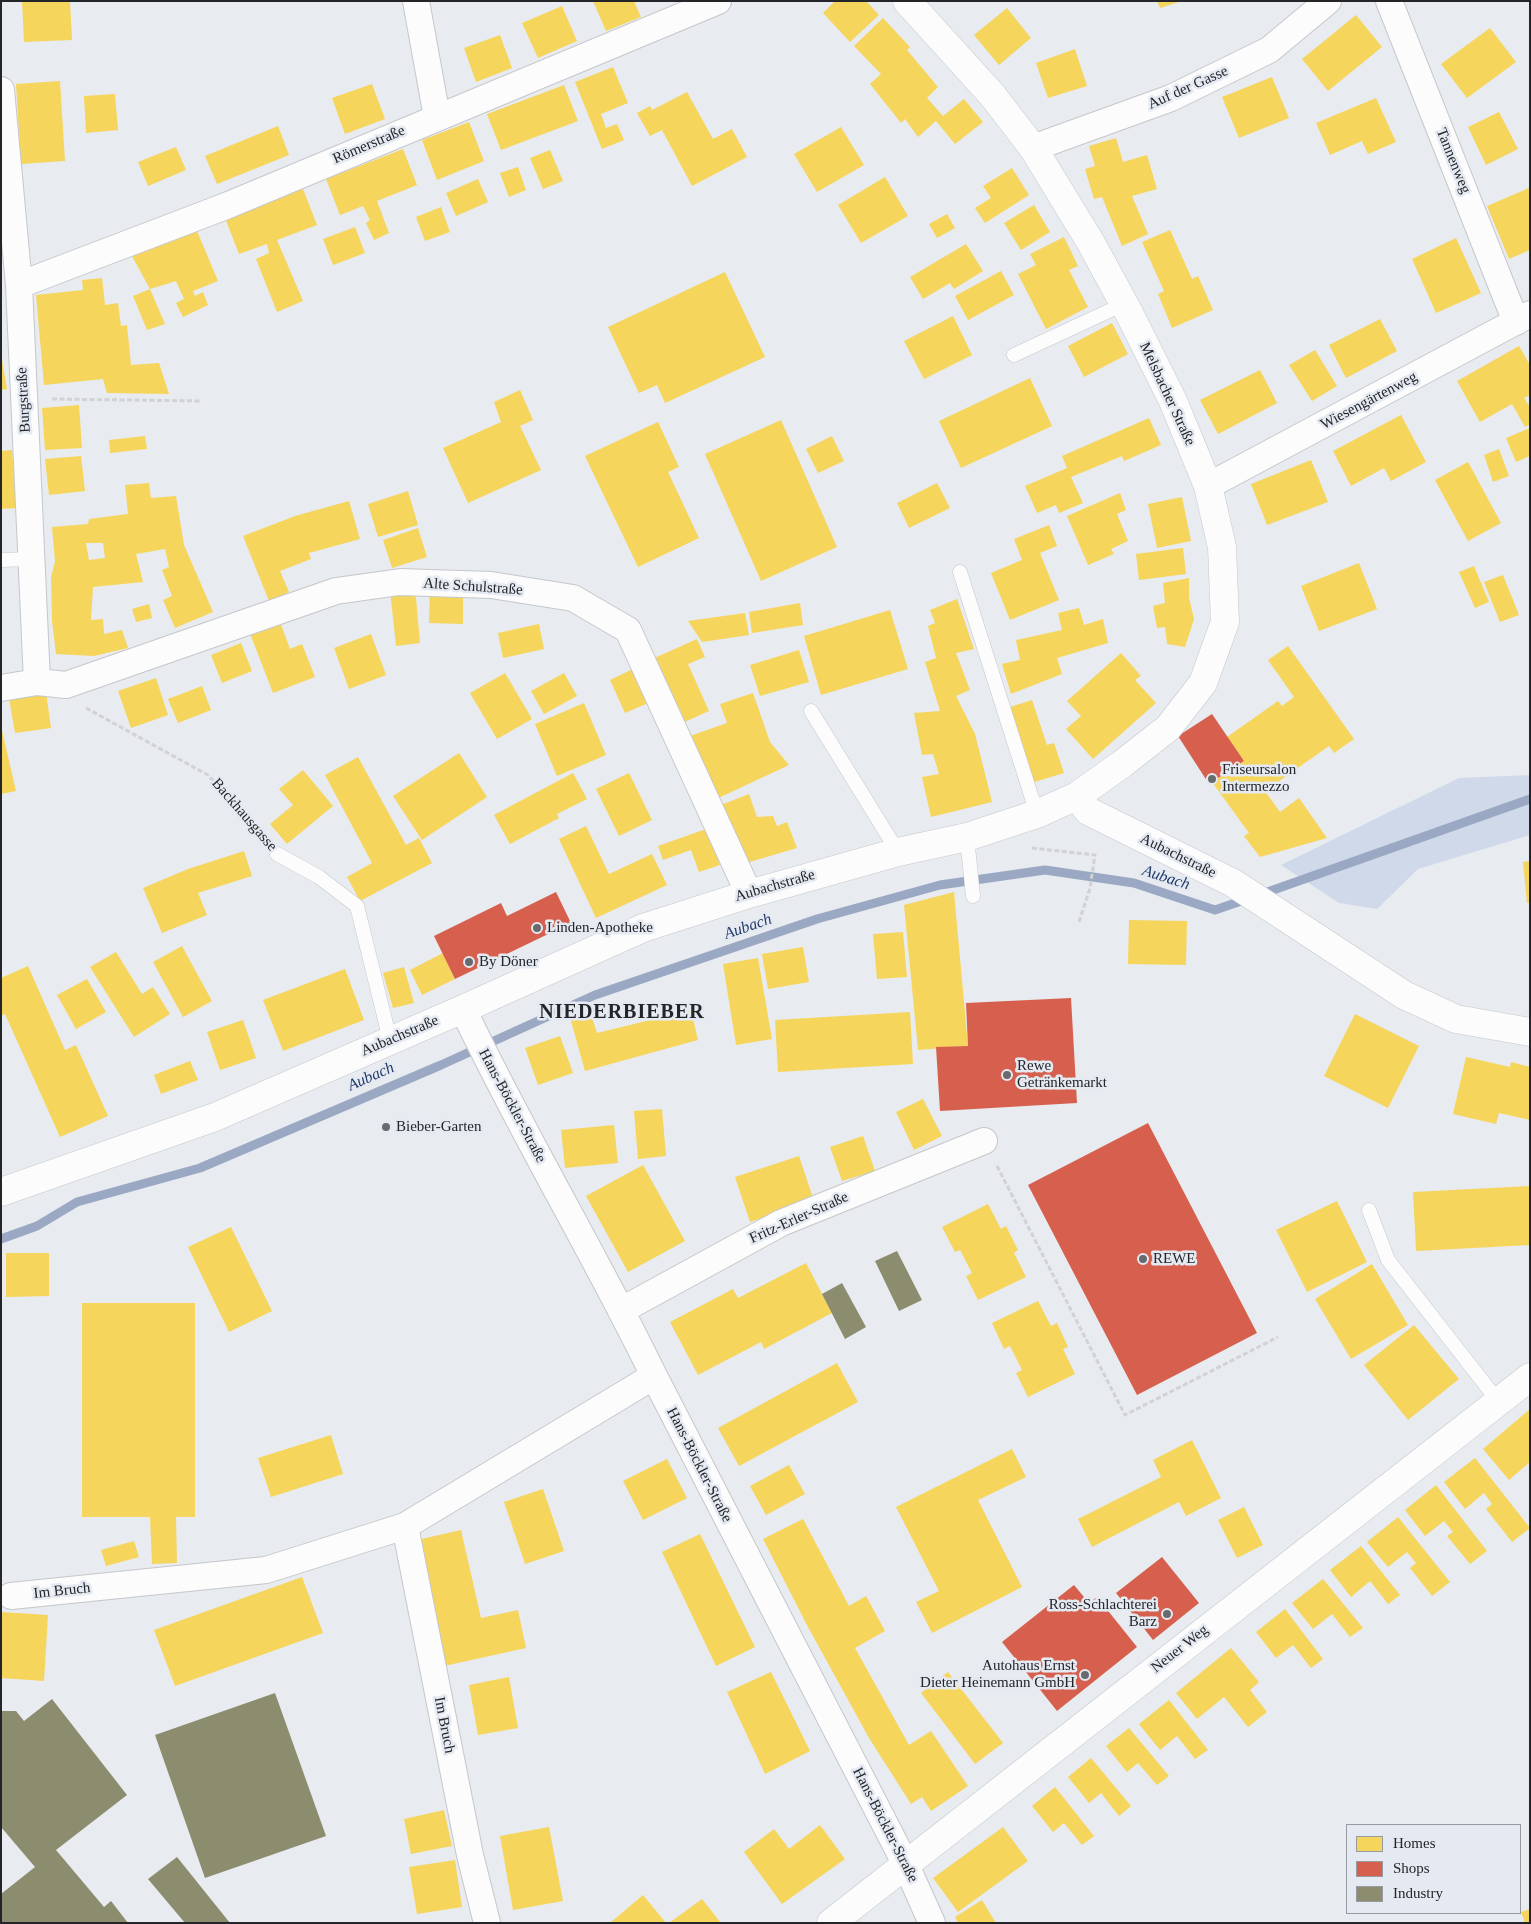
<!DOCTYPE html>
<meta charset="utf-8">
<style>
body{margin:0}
#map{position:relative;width:1531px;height:1924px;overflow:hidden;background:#e8ebef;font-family:Georgia,serif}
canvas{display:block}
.frame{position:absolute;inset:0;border:2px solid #232528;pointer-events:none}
.legend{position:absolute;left:1346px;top:1824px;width:175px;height:90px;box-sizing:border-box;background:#e5eaf2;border:1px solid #979ba1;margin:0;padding:6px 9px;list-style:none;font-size:15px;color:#232528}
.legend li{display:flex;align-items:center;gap:10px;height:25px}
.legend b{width:25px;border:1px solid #979ba1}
</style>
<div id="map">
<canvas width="1531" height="1924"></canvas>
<div class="frame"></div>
<ul class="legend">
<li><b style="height:14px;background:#f6d55c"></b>Homes</li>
<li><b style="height:14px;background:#d6604d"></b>Shops</li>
<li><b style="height:14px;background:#8c8c6e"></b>Industry</li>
</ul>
</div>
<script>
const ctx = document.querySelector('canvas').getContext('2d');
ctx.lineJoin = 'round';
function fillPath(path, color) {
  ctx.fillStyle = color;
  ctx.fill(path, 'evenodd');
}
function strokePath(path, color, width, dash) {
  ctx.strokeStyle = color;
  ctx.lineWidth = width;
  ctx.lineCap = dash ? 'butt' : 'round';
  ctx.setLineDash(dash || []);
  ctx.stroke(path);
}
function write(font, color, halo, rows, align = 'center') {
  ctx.font = font + ' Georgia,serif';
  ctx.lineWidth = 5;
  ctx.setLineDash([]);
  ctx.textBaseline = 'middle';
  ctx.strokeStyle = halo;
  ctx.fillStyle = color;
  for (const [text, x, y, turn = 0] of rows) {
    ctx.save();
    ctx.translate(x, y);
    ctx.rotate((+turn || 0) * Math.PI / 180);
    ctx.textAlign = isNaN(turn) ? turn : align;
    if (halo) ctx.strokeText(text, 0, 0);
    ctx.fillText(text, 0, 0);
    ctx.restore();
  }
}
fillPath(new Path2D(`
 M1530,775V835L1418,869L1377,909L1339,903L1281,865L1459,778Z`), '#cfd9ea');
fillPath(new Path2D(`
 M22,1H70L72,40L24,42Z
 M593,1H634L641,17L606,31Z
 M835,1H866L879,15L850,42L823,13Z
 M1157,1H1179V2L1160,8Z
 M562,6L577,41L538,58L522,23Z
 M1007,8L1031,38L999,65L974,35Z
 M1356,15L1382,47L1328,91L1302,59Z
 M883,18L910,47L907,50L938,87L927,98L943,116L964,99L983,122L955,144L936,121L918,137L905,119L901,123L870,84L881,74L854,46Z
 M1490,28L1516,62L1467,98L1441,64Z
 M500,35L512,68L476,82L464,48Z
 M1075,49L1087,86L1048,98L1036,63Z
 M613,67L628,103L601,114L606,128L617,124L624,140L602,149L575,82Z
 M1272,77L1289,118L1239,138L1222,97Z
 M60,81L65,161L21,164L16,84Z
 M372,84L385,119L345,134L332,98Z
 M564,85L578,121L501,150L487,114Z
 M687,92L713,139L732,129L747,157L692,186L662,130L650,136L637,113L650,106L652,110Z
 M115,94L118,130L86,133L84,96Z
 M1376,98L1396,142L1368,154L1362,141L1330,155L1316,123Z
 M1499,112L1518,149L1486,165L1468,127Z
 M469,122L484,161L437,180L422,140Z
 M278,126L289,155L217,184L205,156Z
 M841,127L864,165L817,192L794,154Z
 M1116,138L1123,162L1147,155L1157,189L1132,196L1148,234L1122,246L1102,197L1094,199L1085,169L1095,166L1089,146Z
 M176,147L186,170L148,186L138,162Z
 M403,149L417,185L377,201L389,233L374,240L366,223L370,220L363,206L340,215L326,179Z
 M550,150L563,181L543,189L530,158Z
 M518,167L526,190L509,197L500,173Z
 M1012,168L1029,195L985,223L975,208L991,198L983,186Z
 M885,177L908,216L861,243L838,205Z
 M478,179L488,202L456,216L446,193Z
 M1529,188L1530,250L1509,259L1487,206Z
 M303,189L317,225L277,240L303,301L277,312L256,259L269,253L267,244L239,254L225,218Z
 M1034,205L1050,232L1021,250L1004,223Z
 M441,207L450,232L425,241L416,217Z
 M947,214L955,228L937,238L929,224Z
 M355,227L365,253L333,265L323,239Z
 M1170,230L1192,279L1198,276L1213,310L1172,328L1158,294L1164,291L1142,242Z
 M197,231L218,281L193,291L195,296L203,292L208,305L183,317L176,303L184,299L176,281L150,289L132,256Z
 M1064,237L1078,266L1069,270L1088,307L1046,329L1018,274L1036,265L1030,254Z
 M1456,238L1481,293L1436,313L1412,259Z
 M966,244L983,271L954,289L950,283L923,299L910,277Z
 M1001,271L1014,295L968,320L955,296Z
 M725,272L765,357L665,403L657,385L639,393L608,327Z
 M102,278L105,305L118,303L121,326L127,325L131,365L159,363L169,394L107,393L103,379L44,385L36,295L83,290L82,280Z
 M150,289L165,324L147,330L133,296Z
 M953,316L972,355L924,379L904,341Z
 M1380,319L1397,351L1346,378L1329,345Z
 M1112,323L1128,354L1084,377L1068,346Z
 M1519,346L1530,365V395L1524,398L1530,407V424L1525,427L1512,404L1480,422L1457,381Z
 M1315,350L1337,386L1312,401L1289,365Z
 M1,354L7,389L1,390Z
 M1260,370L1277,403L1218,434L1200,400Z
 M1030,378L1052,426L961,468L939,421Z
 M520,390L533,420L520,426L541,470L468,503L443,448L501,422L494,402Z
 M79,405L82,448L45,450L42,408Z
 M1401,415L1426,462L1391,481L1384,468L1351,486L1333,451Z
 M1149,418L1161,445L1124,461L1122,456L1071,477L1083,503L1059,513L1056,505L1037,513L1025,486L1067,468L1062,456Z
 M781,420L837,547L761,581L705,454Z
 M658,422L679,467L668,472L699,538L638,567L585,456Z
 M1530,428V456L1516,462L1506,438Z
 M145,436L147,449L110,453L109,440Z
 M832,436L844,461L818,473L806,449Z
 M1499,449L1509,476L1493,482L1484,455Z
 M12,450L17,508L1,509V451Z
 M81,456L85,491L49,495L45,459Z
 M1311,460L1328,502L1267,525L1251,484Z
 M1468,462L1501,523L1468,541L1435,480Z
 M149,483L151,498L176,496L184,545L213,612L175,628L163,600L172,596L162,570L169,567L165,549L136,554L143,582L93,587L91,620L103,619L104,634L122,630L128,648L94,656L56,654L52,621L51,577L55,562L52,527L88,524L89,519L128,514L125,485ZM86,543H103L105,558L89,560Z
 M937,483L950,508L909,528L897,503Z
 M408,491L418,525L378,537L368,504Z
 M1120,493L1126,510L1117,514L1128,541L1111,549L1114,554L1088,565L1067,516Z
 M1182,497L1191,541L1157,548L1148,504Z
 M349,501L360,539L309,553L311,559L280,571L289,592L269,601L243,536L295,516Z
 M1049,525L1057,546L1040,553L1059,600L1010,620L991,573L1022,560L1014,539Z
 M418,528L427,557L392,568L383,540Z
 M1183,548L1186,574L1139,580L1136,554Z
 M1359,563L1377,609L1319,631L1301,586Z
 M1474,566L1489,602L1475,608L1459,572Z
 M1503,575L1519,615L1500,622L1484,582Z
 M1189,578V598L1194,619L1185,647L1167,644L1165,627L1157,628L1153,606L1165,603L1163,583Z
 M415,587L420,643L396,646L390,590Z
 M430,588L463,596V624L429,623Z
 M957,599L974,649L956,653L970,690L956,696L975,734L992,802L931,817L922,777L939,774L933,754L922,755L914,713L940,711L925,662L936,658L928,626L935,623L930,610Z
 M800,603L803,625L752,633L749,612Z
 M149,604L152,618L136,622L132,609Z
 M1079,608L1084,625L1103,619L1108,643L1057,658L1062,674L1011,694L1002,664L1020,660L1016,640L1062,630L1058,613Z
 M890,610L908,669L821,695L804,636Z
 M745,613L749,635L702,642L688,621Z
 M279,619L290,649L302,644L315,677L273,693L249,631Z
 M539,624L544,649L503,658L498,633Z
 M371,634L386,675L349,689L334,648Z
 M697,639L705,657L688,664L709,711L678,725L650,660Z
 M241,643L252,671L222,683L211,655Z
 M1288,646L1354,739L1334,753L1329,746L1265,791L1280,812L1299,798L1327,838L1260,857L1244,836L1249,833L1212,782L1244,761L1227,737L1278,701L1282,706L1294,697L1268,660Z
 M799,650L809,682L760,696L750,665Z
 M1121,653L1141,676L1135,680L1156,703L1093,759L1066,729L1081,716L1067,701Z
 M637,667L653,701L625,713L610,680Z
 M505,673L532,719L497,739L470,693Z
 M564,673L577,696L544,714L531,691Z
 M156,678L168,715L131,728L118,691Z
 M202,686L211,710L178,723L168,699Z
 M46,692L51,728L15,733L9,698Z
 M753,693L770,742L789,765L712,801L687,737L727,723L720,704Z
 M1032,700L1047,745L1054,743L1064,773L1031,783L1007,708Z
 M584,703L606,755L557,776L535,724Z
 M1,726L16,791L1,794Z
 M459,753L487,797L422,840L393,796Z
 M358,757L406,845L419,838L432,863L360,901L347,877L372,863L325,775Z
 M303,770L333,806L287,844L270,824L293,805L279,789Z
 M573,773L587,799L557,814L559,818L510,844L494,815Z
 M629,773L652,820L619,836L596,789Z
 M749,794L757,817L773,816L777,826L787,822L797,848L743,864L713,808Z
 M586,826L609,874L652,854L667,885L596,918L559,839Z
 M706,829L720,865L699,872L691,850L663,860L658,846Z
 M244,851L252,876L198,893L207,915L162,933L143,888L188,869Z
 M1530,861V903H1527L1523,862Z
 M954,892L968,1046L918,1050L904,905Z
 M1129,920L1187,921L1186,965L1128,964Z
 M903,932L907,977L877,979L873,934Z
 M182,946L212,1001L183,1017L153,962Z
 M803,947L809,982L768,989L762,954Z
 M116,952L142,994L153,987L170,1014L134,1037L90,967Z
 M443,953L455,979L422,995L410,970Z
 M758,958L772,1039L736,1045L723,964Z
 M28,966L65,1050L76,1045L108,1116L60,1137L5,1014L1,1016V978Z
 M404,967L414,1003L393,1008L383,973Z
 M345,969L364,1020L283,1051L263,1000Z
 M87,979L106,1012L76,1029L57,995Z
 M589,1008L597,1033L691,1010L698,1040L585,1071L569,1014Z
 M910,1012L913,1064L778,1072L775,1020Z
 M1355,1014L1419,1046L1388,1108L1324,1076Z
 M243,1020L256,1058L220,1070L207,1032Z
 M560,1036L573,1073L538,1085L525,1048Z
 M1466,1057L1510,1067L1511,1062L1530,1067V1120L1499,1113L1496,1124L1453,1114Z
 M190,1061L198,1080L161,1094L154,1075Z
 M923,1099L942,1136L914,1150L896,1112Z
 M662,1109L666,1156L638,1159L634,1111Z
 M614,1125L618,1163L565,1168L561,1130Z
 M863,1136L875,1171L842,1181L830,1147Z
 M799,1156L814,1201L750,1222L735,1177Z
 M643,1165L685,1241L628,1272L586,1196Z
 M1530,1186V1245L1416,1251L1413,1192Z
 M1337,1201L1367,1262L1307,1292L1276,1230Z
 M988,1204L1001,1229L1006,1226L1018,1250L1014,1253L1026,1277L978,1300L966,1276L972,1273L960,1250L955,1252L942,1227Z
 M231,1227L272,1311L229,1332L188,1247Z
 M6,1253H49V1296L6,1297Z
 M806,1263L832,1313L764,1349L761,1342L698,1375L670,1322L733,1289L738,1298Z
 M1372,1264L1408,1325L1351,1359L1315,1299Z
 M1038,1301L1051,1326L1057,1323L1068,1347L1063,1349L1075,1374L1028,1397L1016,1373L1022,1370L1010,1346L1004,1349L992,1323Z
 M82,1303H195V1517H176L177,1563L152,1564L150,1517H82Z
 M1414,1325L1459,1379L1408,1420L1364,1365Z
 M837,1363L858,1402L739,1466L718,1428Z
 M1530,1409V1462L1509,1480L1483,1449Z
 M331,1435L343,1474L271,1497L258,1458Z
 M1192,1440L1221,1498L1186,1516L1179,1502L1092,1547L1078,1519L1161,1477L1153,1460Z
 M1012,1449L1026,1477L978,1500L1022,1587L932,1633L916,1602L939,1591L896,1507Z
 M1475,1458L1530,1528L1512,1542L1486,1509L1492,1504L1484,1493L1465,1509L1444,1482Z
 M667,1459L687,1498L643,1520L623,1481Z
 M789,1465L805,1494L766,1515L750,1486Z
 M1436,1485L1487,1551L1470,1564L1447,1536L1453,1532L1444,1521L1425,1536L1405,1510Z
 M543,1489L564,1551L525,1564L504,1502Z
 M1244,1507L1263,1545L1237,1558L1218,1520Z
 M1398,1517L1450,1582L1432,1596L1410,1568L1416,1563L1407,1552L1388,1567L1367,1542Z
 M803,1519L849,1606L866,1596L885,1631L855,1648L909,1745L931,1731L968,1786L931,1811L922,1797L911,1804L869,1738L808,1627L763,1539Z
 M461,1530L481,1618L518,1610L526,1648L444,1666L417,1540Z
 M700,1534L755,1647L716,1666L662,1552Z
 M134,1541L139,1557L106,1566L101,1550Z
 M1361,1546L1400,1595L1388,1604L1370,1581L1351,1597L1330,1570Z
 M302,1577L323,1633L175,1686L154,1630Z
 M1323,1579L1363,1628L1350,1637L1332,1614L1313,1629L1292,1603Z
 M1285,1609L1323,1659L1311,1668L1293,1645L1276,1658L1256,1632Z
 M1,1612L48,1615L44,1681L1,1678Z
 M1231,1648L1259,1682L1250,1690L1267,1712L1248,1727L1224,1697L1197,1719L1176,1693Z
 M771,1672L810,1751L765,1774L727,1692Z
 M948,1672L1003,1743L975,1764L921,1693Z
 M509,1677L518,1728L478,1735L469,1685Z
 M1169,1700L1208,1750L1195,1759L1177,1736L1160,1750L1139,1724Z
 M1129,1728L1169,1776L1157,1785L1138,1763L1127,1772L1106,1746Z
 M1091,1758L1131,1806L1119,1816L1101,1793L1089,1803L1068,1777Z
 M1055,1787L1094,1836L1082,1845L1064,1823L1053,1832L1032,1806Z
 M444,1810L452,1846L411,1854L404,1819Z
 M820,1825L845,1859L782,1904L744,1852L774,1829L789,1849Z
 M549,1827L563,1901L513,1910L500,1836Z
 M1003,1827L1028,1861L958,1912L933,1878Z
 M455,1860L462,1907L417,1914L409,1867Z
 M643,1895L666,1923H610Z
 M702,1899L721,1923H669Z
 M982,1900L996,1923H958L955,1917Z
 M1530,1909V1923H1525L1521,1912Z`), '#f6d55c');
fillPath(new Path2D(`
 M1212,714L1244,761L1209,784L1178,736Z
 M556,892L571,923L455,979L434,936L501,903L507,916Z
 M1071,998L1077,1103L940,1111L936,1047L968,1046L966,1003Z
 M1148,1123L1257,1333L1137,1395L1028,1185Z
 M1162,1557L1199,1603L1153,1640L1116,1593Z
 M1074,1585L1089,1603L1097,1597L1137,1647L1057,1711L1002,1642Z`), '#d6604d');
fillPath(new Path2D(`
 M897,1251L922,1300L899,1311L875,1261Z
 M842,1283L866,1327L845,1339L822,1294Z
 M275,1693L326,1836L205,1878L155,1735Z
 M52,1699L127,1795L56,1850L104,1907L111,1901L128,1923H1V1894L35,1867L1,1827V1711H16L24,1721Z
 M177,1857L230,1923H185L148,1879Z`), '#8c8c6e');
strokePath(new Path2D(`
 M1259,895L1530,799
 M1,1239L37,1226L77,1202L200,1168L441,1065L595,995L817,919L940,885L1045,870L1134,883L1215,910L1247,899`), '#9aa8c3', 9);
const lane = new Path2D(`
 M1014,355L1124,304
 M1,560L31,559
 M960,572L1037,814
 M811,711L898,852
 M967,837L973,896
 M277,854L319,877L357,906L390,1040
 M1369,1210L1388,1260L1498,1401`);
const street = new Path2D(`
 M416,1L437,117
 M1389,1L1516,322
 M1,90L19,285L37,682L66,685L336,591L400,582L491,585L573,598L628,630L749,894
 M1033,148L1171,98L1269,50L1328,1
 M19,285L226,206L718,1
 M1208,486L1530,314
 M1,688L37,682
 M463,1009C522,1134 594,1252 654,1376L906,1865L932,1923
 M622,1310L781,1223L984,1141
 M11,1596L266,1570L405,1526
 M487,1923L470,1855L405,1526L654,1376`);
const secondary = new Path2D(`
 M1077,796L1088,811L1233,883L1404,995L1456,1019L1530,1032
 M1,1192L215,1117L463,1009L643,928L749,894L898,852L967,837L1037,814L1077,796L1122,764L1168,728L1203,683L1225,622L1222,547L1208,486L1173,401L1129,313L1091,243L1033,148L993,96L907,1
 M831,1923L1530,1377`);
strokePath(lane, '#c5c7ca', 15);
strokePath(street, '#c5c7ca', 28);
strokePath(secondary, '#c5c7ca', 29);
strokePath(new Path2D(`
 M52,399L202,401
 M86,708L208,775L264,838
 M1032,848L1095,855L1090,888L1079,922
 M997,1166L1125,1415L1278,1337`), '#d0d2d3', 3, [5, 2.5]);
strokePath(lane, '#fcfcfd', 14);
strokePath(street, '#fcfcfd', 26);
strokePath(secondary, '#fcfcfd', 28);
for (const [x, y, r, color] of [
 [1212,779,5,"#686a6e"],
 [537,928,5,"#686a6e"],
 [469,962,5,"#686a6e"],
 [1007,1075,5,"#686a6e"],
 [386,1127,5,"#686a6e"],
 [1143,1259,5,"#686a6e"],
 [1167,1614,5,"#686a6e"],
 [1085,1675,5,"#686a6e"]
]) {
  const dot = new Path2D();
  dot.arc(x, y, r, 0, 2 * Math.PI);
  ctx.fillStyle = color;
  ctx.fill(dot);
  strokePath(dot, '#e5eaf2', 2);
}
write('15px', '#232528', '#e5eaf2', [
 ["Auf der Gasse",1188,88,-24],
 ["Römerstraße",369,145,-23],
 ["Tannenweg",1453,161,68],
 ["Melsbacher Straße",1167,394,65],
 ["Burgstraße",24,400,-93],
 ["Wiesengärtenweg",1369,401,-28],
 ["Alte Schulstraße",473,587,4],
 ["Backhausgasse",244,815,49],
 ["Aubachstraße",1178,856,26],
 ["Aubachstraße",775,886,-16],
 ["Aubachstraße",400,1036,-23],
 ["Hans-Böckler-Straße",512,1106,62],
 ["Fritz-Erler-Straße",799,1218,-24],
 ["Hans-Böckler-Straße",699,1465,63],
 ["Im Bruch",62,1591,-6],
 ["Neuer Weg",1180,1649,-38],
 ["Im Bruch",444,1725,79],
 ["Hans-Böckler-Straße",885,1825,63]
]);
write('15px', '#232528', '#e5eaf2', [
 ["Friseursalon",1222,770],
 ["Intermezzo",1222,787],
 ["Linden-Apotheke",547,928],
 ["By Döner",479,962],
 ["Rewe",1017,1066],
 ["Getränkemarkt",1017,1083],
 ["Bieber-Garten",396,1127],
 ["REWE",1153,1259],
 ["Ross-Schlachterei",1157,1605,"right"],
 ["Barz",1157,1622,"right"],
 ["Autohaus Ernst",1075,1666,"right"],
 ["Dieter Heinemann GmbH",1075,1683,"right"]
], 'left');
write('italic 16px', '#223a6a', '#e5eaf2', [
 ["Aubach",1166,878,18],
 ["Aubach",748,927,-19],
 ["Aubach",371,1077,-24]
]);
ctx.letterSpacing = '1px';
write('bold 20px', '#232528', '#e5eaf2', [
 ["NIEDERBIEBER",622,1013]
]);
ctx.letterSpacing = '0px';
</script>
